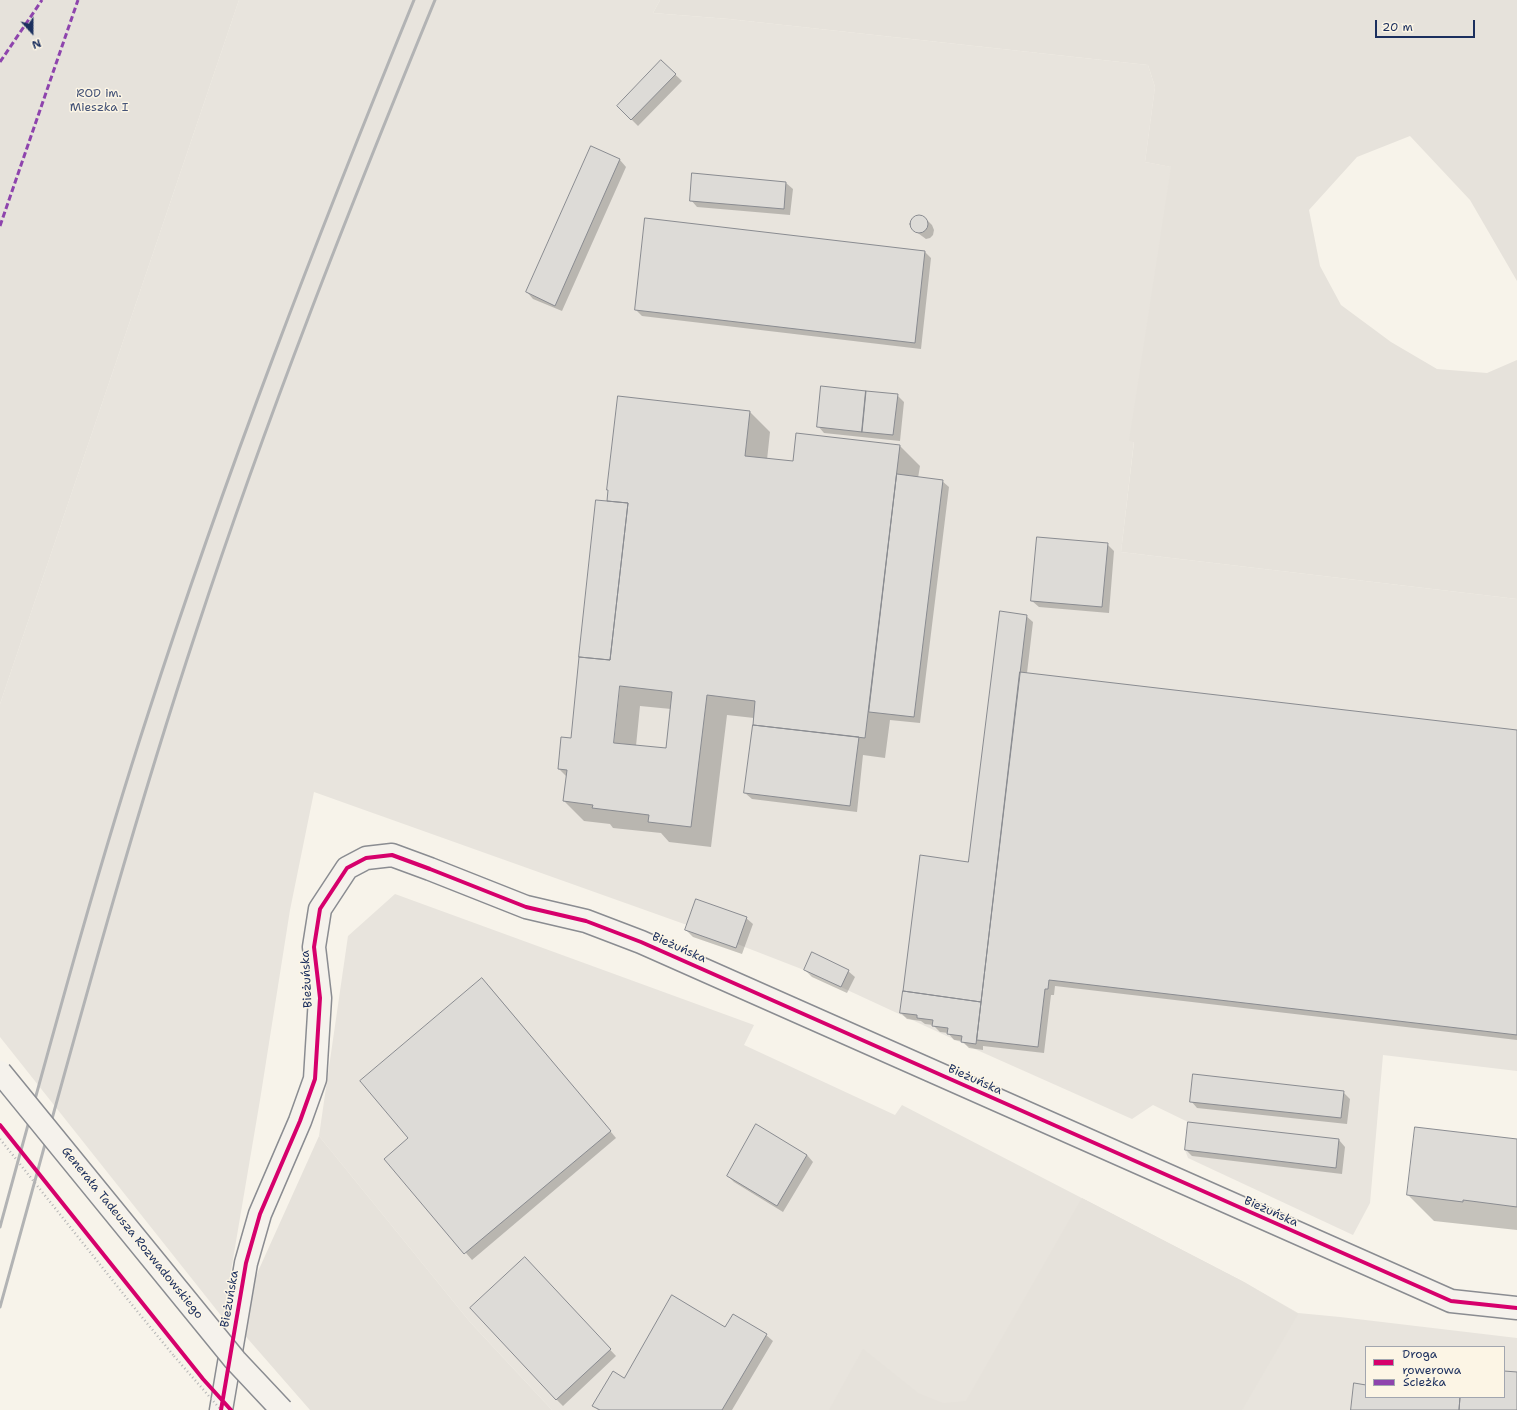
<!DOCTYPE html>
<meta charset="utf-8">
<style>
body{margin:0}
#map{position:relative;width:1517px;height:1410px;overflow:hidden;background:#f7f3ea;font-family:"Shantell Sans",sans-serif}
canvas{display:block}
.legend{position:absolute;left:1365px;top:1346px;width:140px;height:52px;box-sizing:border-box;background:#fcf5e5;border:1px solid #a2a6af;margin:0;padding:5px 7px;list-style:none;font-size:12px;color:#1b2f5e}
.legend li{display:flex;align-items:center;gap:8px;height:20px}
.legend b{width:20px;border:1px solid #a2a6af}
.north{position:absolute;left:12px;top:12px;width:40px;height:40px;-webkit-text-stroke:3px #fcf5e5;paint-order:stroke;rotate:159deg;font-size:11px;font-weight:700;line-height:16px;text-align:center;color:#1b2f5e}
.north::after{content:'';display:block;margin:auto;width:14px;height:18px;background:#1b2f5e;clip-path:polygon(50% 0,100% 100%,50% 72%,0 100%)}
.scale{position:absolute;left:1375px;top:20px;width:100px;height:18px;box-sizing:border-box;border:2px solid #1b2f5e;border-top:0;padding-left:5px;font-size:12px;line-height:14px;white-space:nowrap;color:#1b2f5e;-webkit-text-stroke:3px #fcf5e5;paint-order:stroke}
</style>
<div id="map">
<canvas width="1517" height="1410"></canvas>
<ul class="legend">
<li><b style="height:5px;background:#d6006c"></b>Droga rowerowa</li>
<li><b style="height:5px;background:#8e44ad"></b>Ścieżka</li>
</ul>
<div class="north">N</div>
<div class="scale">20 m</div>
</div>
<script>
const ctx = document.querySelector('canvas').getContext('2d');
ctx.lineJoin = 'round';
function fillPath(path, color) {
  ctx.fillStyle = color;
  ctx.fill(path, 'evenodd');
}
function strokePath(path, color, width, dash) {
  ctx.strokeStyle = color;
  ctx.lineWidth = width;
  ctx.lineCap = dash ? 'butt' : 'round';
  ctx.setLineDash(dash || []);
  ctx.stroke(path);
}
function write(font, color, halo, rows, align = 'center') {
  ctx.font = font + ' "Shantell Sans",sans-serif';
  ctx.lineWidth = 3;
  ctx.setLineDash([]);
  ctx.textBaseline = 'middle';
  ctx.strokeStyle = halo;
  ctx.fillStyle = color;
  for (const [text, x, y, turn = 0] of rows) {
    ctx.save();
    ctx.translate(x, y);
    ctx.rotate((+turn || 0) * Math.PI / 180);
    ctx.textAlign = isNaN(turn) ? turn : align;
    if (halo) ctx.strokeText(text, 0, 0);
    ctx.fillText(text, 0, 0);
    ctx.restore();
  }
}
fillPath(new Path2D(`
 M239,0H660L653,13L729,19L1148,65L1155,87L1145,162L1172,167L1130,441H1134L1121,552L1517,599V1071L1383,1055L1370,1203L1353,1235L1188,1158L1185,1150L1188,1122L1153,1105L1132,1119L977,1050L804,970L737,944L736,948L685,930L687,925L314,792L290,910L260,1100L223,1318L0,1037V704Z
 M395,894L754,1025L744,1045L895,1115L902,1105L1244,1282L1298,1313L1340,1317L1517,1338V1410H552L470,1322L319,1136L348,936ZM1366,1347H1504V1397H1366Z`), '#e8e4dd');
fillPath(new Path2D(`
 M0,0H239L0,704Z
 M660,0H1517V281L1470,200L1410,136L1357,157L1309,210L1320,266L1341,305L1391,342L1437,369L1487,373L1517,360V599L1121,552L1134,442L1129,441L1171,167L1145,162L1155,87L1148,65L729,19L653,13Z
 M319,1136L470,1322L552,1410H310L241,1331L251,1287Z
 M1082,1198L1244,1282L1298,1314L1242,1410H829L863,1349L918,1393L943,1403L966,1401Z`), '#e6e2db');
fillPath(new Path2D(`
 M661,61L682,81L638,126L618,106Z
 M592,148L620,160L626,167L562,311L533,299L527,292Z
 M693,174L786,183L793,189L790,215L697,207L691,200Z
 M916,216H921L925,218L932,225L934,230L933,235L930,238L926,239L911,228V221Z
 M925,252L931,258L921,349L642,316L636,310Z
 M897,395L904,402L900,441L824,433L818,426Z
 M750,412L770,432L767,460L794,462L900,446L920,466L918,478L942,481L949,487L920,723L890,720L885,758L863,755L857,812L752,799L745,793L754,718L727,715L711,847L669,842L661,833L613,828L610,824L584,821L564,801L567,777L559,769L572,739L610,502L608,500ZM640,706L671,709L667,749L636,746Z
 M1107,544L1114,551L1109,613L1039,607L1032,601Z
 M1026,616L1033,622L1027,673L1517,732V1040L1055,986L1054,995H1051L1044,1053L983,1046V1050L969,1048L962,1041L954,1040L948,1033L940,1032L933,1025L925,1024L921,1021L907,1019L901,1013L969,863Z
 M746,918L753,924L742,954L693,937L686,930Z
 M805,970L848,971L855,977L847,993L812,977Z
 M489,986L616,1138L472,1260L386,1159L410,1139Z
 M1343,1092L1350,1099L1347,1124L1197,1108L1191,1101Z
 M1339,1140L1345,1147L1342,1174L1192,1156L1186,1150Z
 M1517,1140V1230L1434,1221L1408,1195Z
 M807,1155L813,1162L783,1212L734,1182L728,1176Z
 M531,1265L616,1356L563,1406L556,1399Z
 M726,1328L766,1335L773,1341L732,1410H598L594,1405L625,1379Z`), '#0003');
const building = new Path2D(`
 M661,60L676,74L631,120L617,106Z
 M591,146L620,159L555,306L526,292Z
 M692,173L786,182L784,209L690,201Z
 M910 224a9 9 0 1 1 18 0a9 9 0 1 1-18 0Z
 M645,218L925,251L915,343L635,310Z
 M821,386L866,391L862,432L817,427Z
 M866,391L898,394L893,435L862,432Z
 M618,396L750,411L745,456L793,461L796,433L900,445L865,738L753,725L755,701L707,695L691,827L648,822L649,815L592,808L593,805L563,801L567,770L558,769L561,737L571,738L579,657L610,660L628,503L607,501L608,490H607ZM620,686L672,692L666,748L614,743Z
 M897,474L943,480L914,717L869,712Z
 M596,500L628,503L610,660L579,657Z
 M1037,537L1108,543L1102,607L1031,601Z
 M1000,611L1027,615L981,1002L903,991L920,855L968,862Z
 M1020,672L1517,730V1035L1049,980L1048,989H1045L1038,1047L977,1040Z
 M753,725L859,737L850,806L744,793Z
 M696,899L747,917L736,948L685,930Z
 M812,952L849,970L841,987L804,970Z
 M482,978L611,1131L464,1254L384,1159L408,1138L360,1081Z
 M903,991L981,1002L976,1044L961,1042L962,1036L947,1034L948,1028L932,1026L933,1020L917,1018V1015L900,1013Z
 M1193,1074L1344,1091L1341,1118L1190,1102Z
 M1188,1122L1339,1139L1336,1168L1185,1150Z
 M756,1124L807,1155L777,1206L727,1176Z
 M1415,1127L1517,1139V1207L1463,1200V1202L1407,1195Z
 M525,1257L611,1349L556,1400L470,1308Z
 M672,1295L725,1327L733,1314L767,1334L722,1410H600L592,1406L613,1371L624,1378Z
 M1504,1371L1517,1372V1410H1459L1460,1397H1504Z
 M1354,1383L1366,1385V1397H1460L1459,1410H1351Z`);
fillPath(building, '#dddbd7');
strokePath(building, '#8a8c91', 1);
const minor = new Path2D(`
 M221,1410L246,1263L260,1214L300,1121L315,1079L320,998L314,947L320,909L347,868L366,858L392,855L430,869L526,907L586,921L641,942L1451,1301L1517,1308`);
strokePath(minor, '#8a8c91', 25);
strokePath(new Path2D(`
 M137,1311L174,1356`), '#b2b3b4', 2.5, [1, 3]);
strokePath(minor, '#f5f2ec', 22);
strokePath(new Path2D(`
 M0,1227C47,1056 93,883 148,714C226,472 318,235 414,0
 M0,1307C63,1081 123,852 197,629C267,416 350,207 435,0`), '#b2b3b4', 3);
const tertiaryBridge = new Path2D(`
 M0,1072L235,1360L282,1410`);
strokePath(tertiaryBridge, '#8a8c91', 25, []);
strokePath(new Path2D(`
 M0,1139L137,1311
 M174,1356L221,1410`), '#b2b3b4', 2.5, [1, 3]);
strokePath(tertiaryBridge, '#f5f2ec', 22);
strokePath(new Path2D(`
 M0,62L42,0
 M0,226L78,0`), '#8e44ad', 3, [6, 3]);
strokePath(new Path2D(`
 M0,1125L203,1379L231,1410
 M221,1410L246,1263L260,1214L300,1121L315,1079L320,998L314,947L320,909L347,868L366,858L392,855L430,869L526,907L586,921L641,942L1451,1301L1517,1308`), '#d6006c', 4);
write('12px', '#425176', '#fcf5e5', [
 ["ROD im.",99,94],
 ["Mieszka I",99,108]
]);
write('12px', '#1b2f5e', '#fcf5e5', [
 ["Bieżuńska",679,948,24],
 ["Bieżuńska",307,979,-93],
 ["Bieżuńska",975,1080,24],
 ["Bieżuńska",1271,1212,24],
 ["Generała Tadeusza Rozwadowskiego",132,1233,51],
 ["Bieżuńska",230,1299,-80]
]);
</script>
